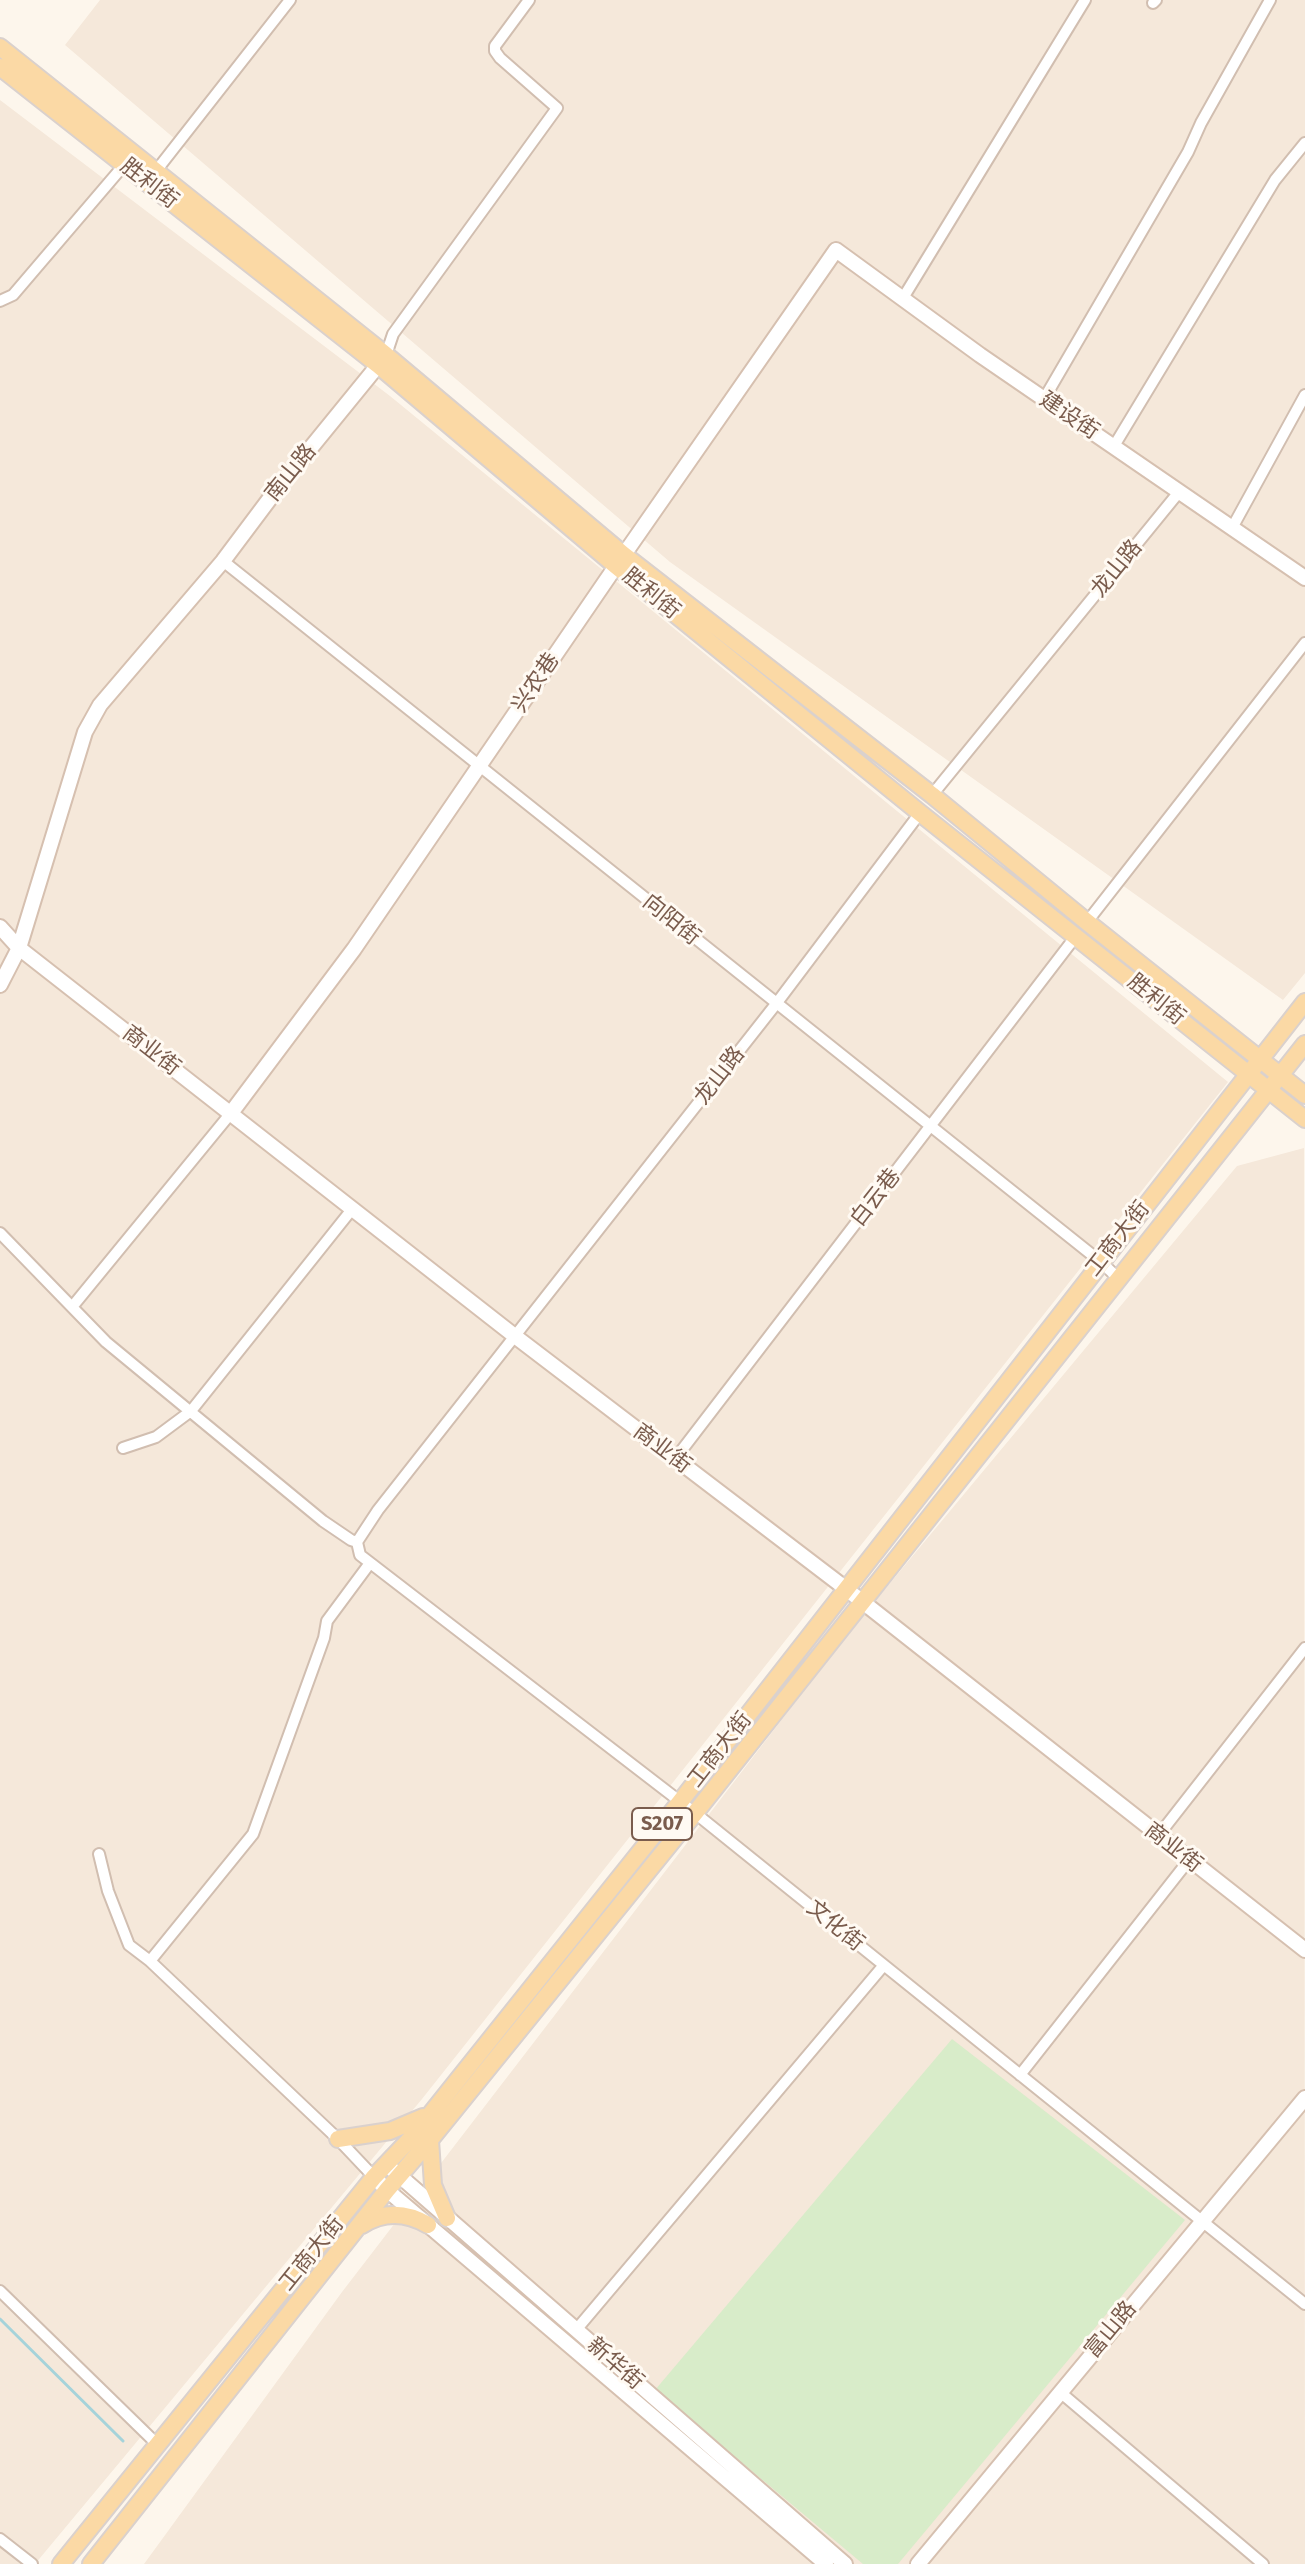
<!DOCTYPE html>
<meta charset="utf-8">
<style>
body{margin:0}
canvas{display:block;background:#fdf6ec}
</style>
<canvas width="1305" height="2564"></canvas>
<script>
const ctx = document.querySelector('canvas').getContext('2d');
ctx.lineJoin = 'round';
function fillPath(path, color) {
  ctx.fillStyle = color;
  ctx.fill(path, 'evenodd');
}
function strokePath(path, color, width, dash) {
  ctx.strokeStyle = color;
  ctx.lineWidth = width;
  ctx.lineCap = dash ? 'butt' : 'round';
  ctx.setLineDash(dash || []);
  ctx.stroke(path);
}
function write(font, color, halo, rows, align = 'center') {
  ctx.font = font + ' "Fira Sans","Noto Sans SC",sans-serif';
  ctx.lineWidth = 6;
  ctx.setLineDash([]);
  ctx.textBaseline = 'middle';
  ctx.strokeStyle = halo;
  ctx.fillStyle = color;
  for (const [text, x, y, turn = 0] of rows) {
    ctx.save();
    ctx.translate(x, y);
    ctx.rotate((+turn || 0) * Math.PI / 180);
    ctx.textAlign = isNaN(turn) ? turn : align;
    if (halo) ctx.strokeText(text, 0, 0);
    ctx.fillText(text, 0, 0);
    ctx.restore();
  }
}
fillPath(new Path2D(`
 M100,0H1305V973L1283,1000L670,562L65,45Z
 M0,100L390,396L1228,1082L422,2099L35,2564H0Z
 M1304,1148L1305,2564H144L342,2292L846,1636L1237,1166Z`), '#f5e8da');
fillPath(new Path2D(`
 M952,2039L1185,2220L898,2564H863L655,2390Z`), '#d8ecc9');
strokePath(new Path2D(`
 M0,2319L123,2441`), '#a5d3da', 3);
const street = new Path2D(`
 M1153,3L1156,0
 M156,171L290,0
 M903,298L1085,0
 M0,301L13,295L124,165
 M386,355L393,334L557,108L500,58L495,51V46L529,0
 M1044,399L1188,152L1201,123L1270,0
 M1114,446L1275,180L1305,143
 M1232,528L1305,395
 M223,561L1101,1262L1119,1279
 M932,795L1179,492
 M920,813L776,1004L378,1510L357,1542L360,1555L695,1813L1305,2304
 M1087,922L1305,643
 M0,1233L106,1342L323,1521L351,1540L357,1542
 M72,1307L231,1113
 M123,1448L156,1437L191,1411L353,1208
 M675,1459L1076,936
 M1158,1836L1305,1648
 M99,1854L108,1891L129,1945L150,1961L338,2139L374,2177
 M150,1961L253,1834L324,1638L327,1621L370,1563
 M1020,2075L1189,1860
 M0,2291L159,2446
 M576,2330L884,1965
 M1060,2392L1263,2564
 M0,2539L32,2564`);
const secondary = new Path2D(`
 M0,927L19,948L516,1337L845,1588L1305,1950
 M0,985L19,948L85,732L100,705L223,561L274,493L384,358
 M231,1113L354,949L616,566L836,250L980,355L1305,578
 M386,2164L845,2564
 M374,2177L387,2190L826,2564
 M918,2564L1305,2098`);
const primary = new Path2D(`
 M0,47L386,355L624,555L932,795L1087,922L1305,1095
 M0,67L378,365L616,566L920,813L1305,1119
 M338,2139L390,2131L423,2117
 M430,2140L433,2185L447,2218
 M362,2225C384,2211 406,2212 428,2225
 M61,2564L374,2177L413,2136L680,1802L1305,1002
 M91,2564L387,2190L430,2140L695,1813L1305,1044`);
strokePath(street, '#d1beb0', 14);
strokePath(secondary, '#d6c0b0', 18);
strokePath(primary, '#dad1cd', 20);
strokePath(street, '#fff', 10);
strokePath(secondary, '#fff', 14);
strokePath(primary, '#fbd9a5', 16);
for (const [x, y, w] of [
 [662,1824,60]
]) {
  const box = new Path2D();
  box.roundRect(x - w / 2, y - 16, w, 32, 6);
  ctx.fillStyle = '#fffaf3';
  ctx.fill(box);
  strokePath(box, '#7a5c4d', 2);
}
write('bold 20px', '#7a5c4d', null, [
 ["S207",662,1824]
]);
write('22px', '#7a5c4d', '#fffaf3', [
 ["胜利街",149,184,38],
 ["建设街",1069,416,34],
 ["南山路",291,473,-51],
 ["龙山路",1117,569,-51],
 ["胜利街",651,594,39],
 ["兴农巷",536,683,-56],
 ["向阳街",671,920,39],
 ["胜利街",1156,1000,39],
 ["商业街",151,1051,38],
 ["龙山路",720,1076,-52],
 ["白云巷",876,1198,-52],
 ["工商大街",1118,1239,-52],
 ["商业街",662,1449,37],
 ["工商大街",720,1750,-52],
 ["商业街",1173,1848,38],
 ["文化街",835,1926,39],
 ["工商大街",312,2254,-51],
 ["富山路",1111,2330,-50],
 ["新华街",615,2364,41]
]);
</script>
